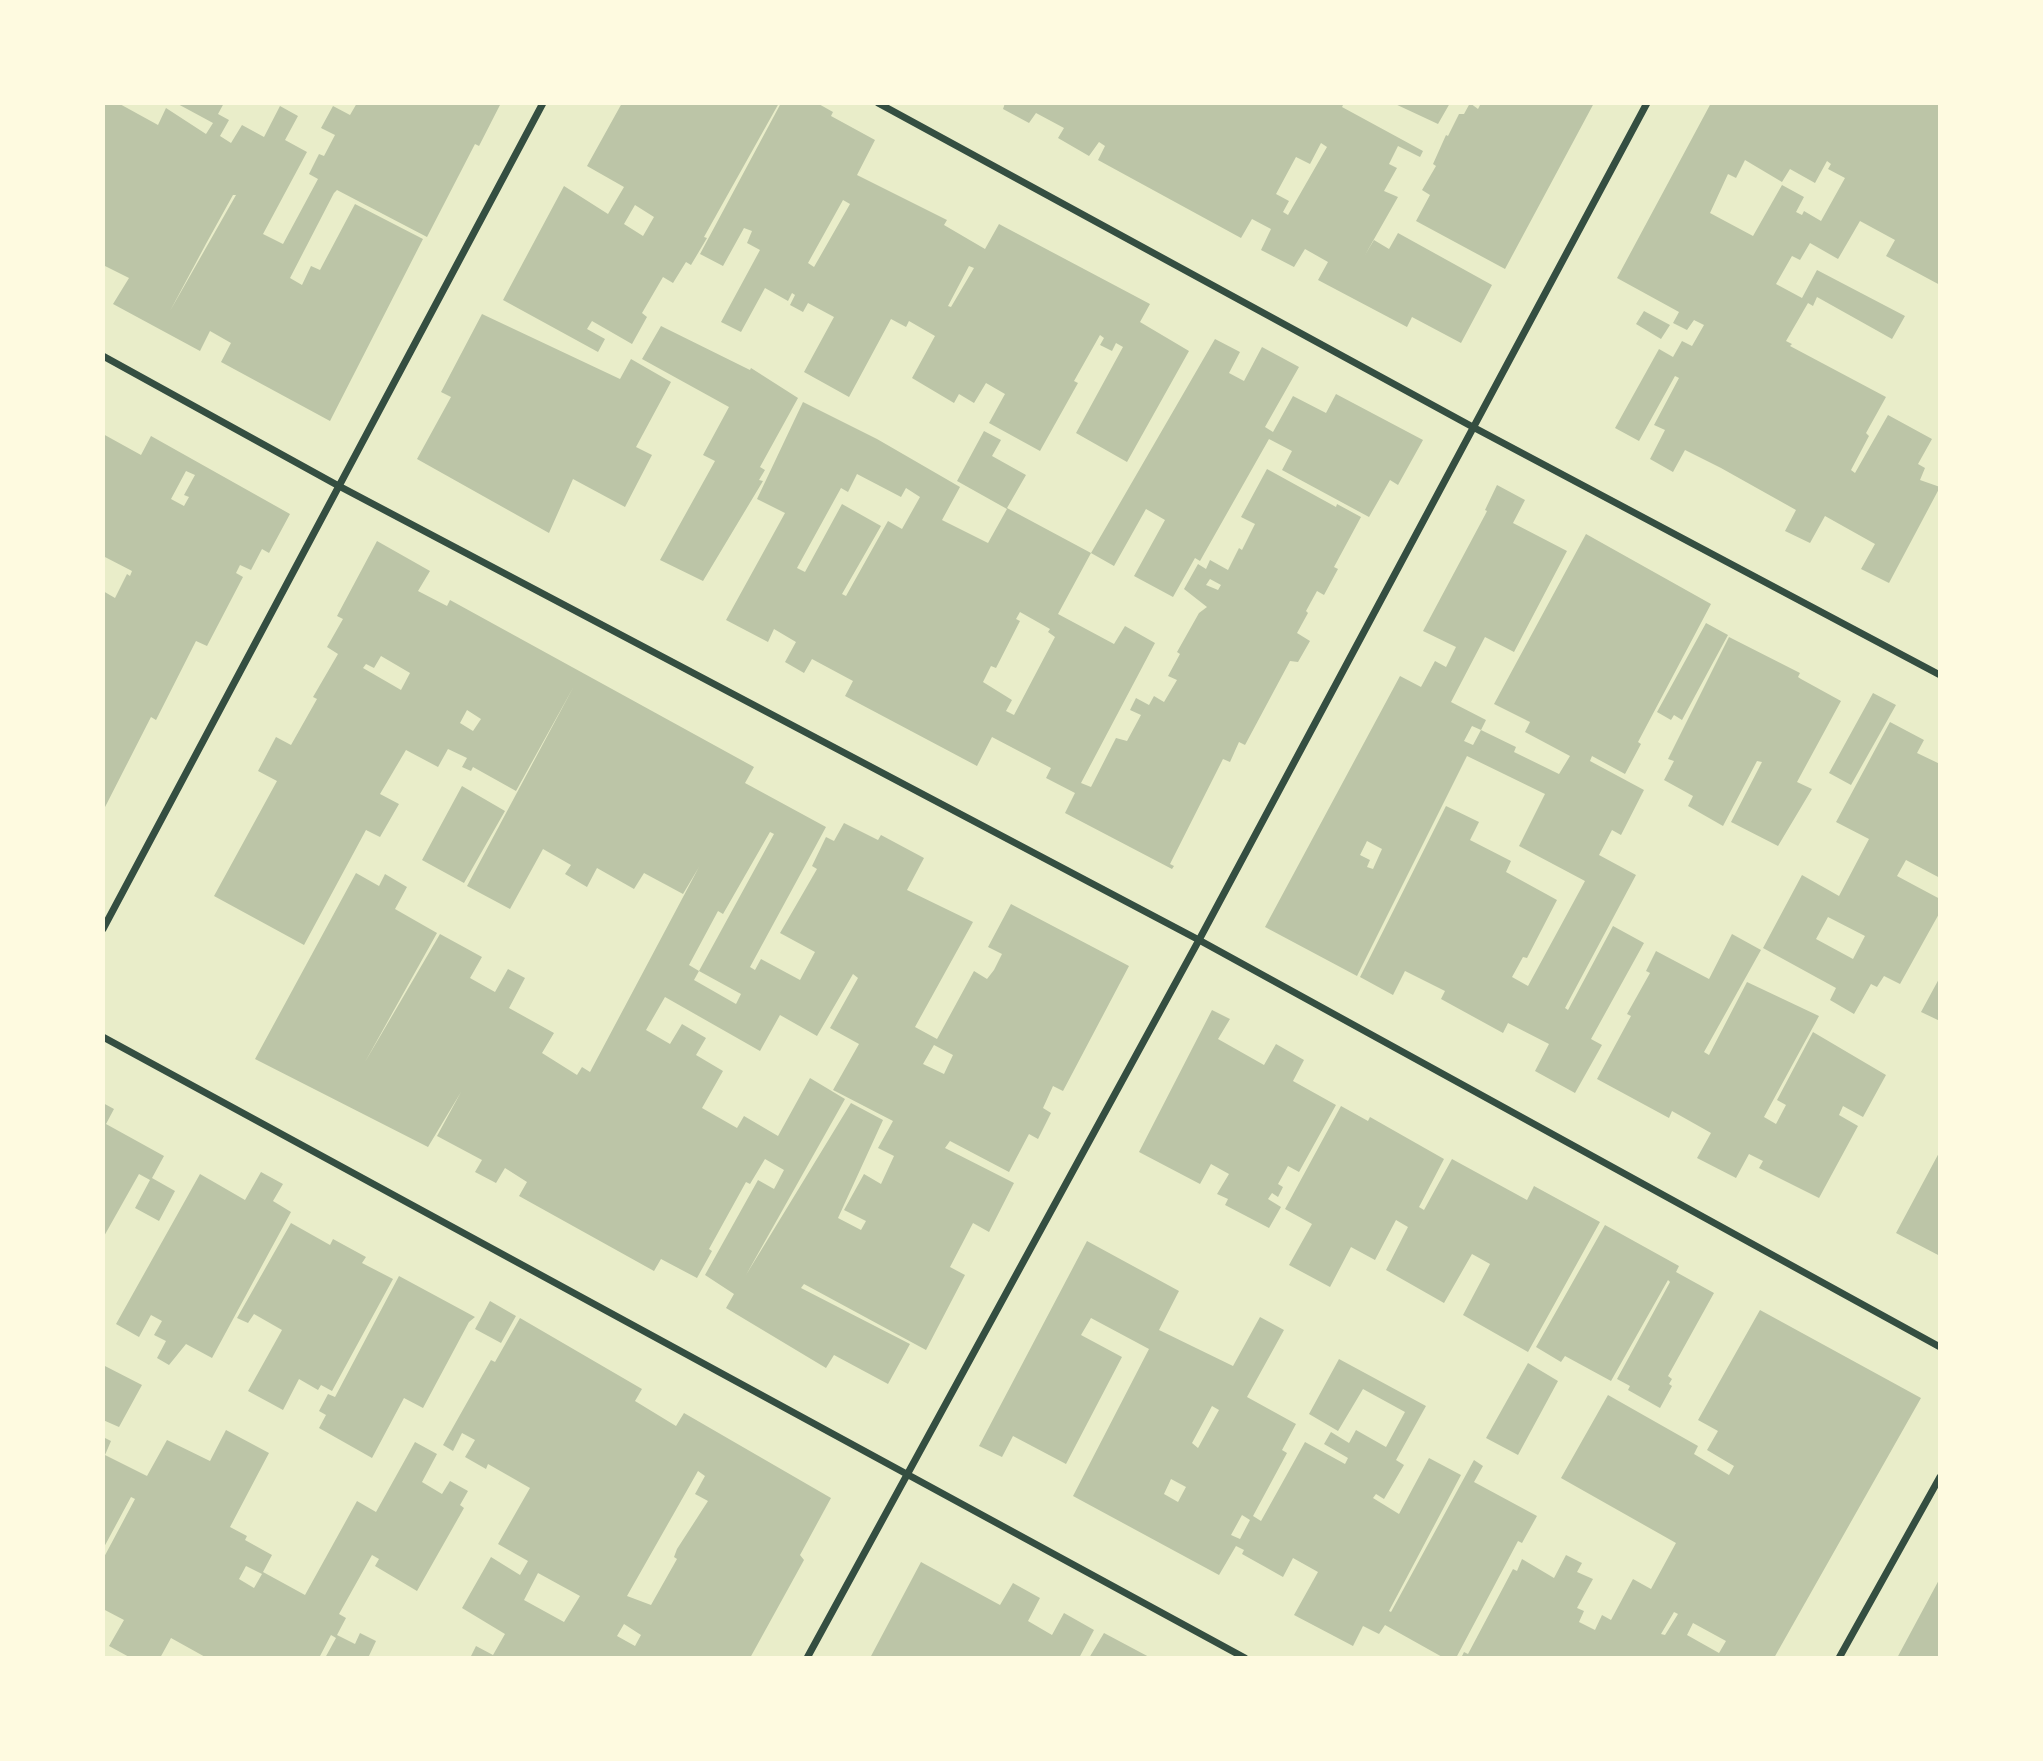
<!DOCTYPE html>
<style>
body{margin:0}
#map{position:relative;width:2043px;height:1761px;overflow:hidden;background:#e9edc9;font-family:"IBM Plex Sans",sans-serif}
canvas{display:block}
.frame{position:absolute;inset:0;border:105px solid #fefae0;pointer-events:none}
</style>
<div id="map">
<canvas width="2043" height="1761"></canvas>
<div class="frame"></div>
</div>
<script>
const ctx = document.querySelector('canvas').getContext('2d');
ctx.lineJoin = 'round';
function fillPath(path, color) {
  ctx.fillStyle = color;
  ctx.fill(path, 'evenodd');
}
function strokePath(path, color, width, dash) {
  ctx.strokeStyle = color;
  ctx.lineWidth = width;
  ctx.lineCap = dash ? 'butt' : 'round';
  ctx.setLineDash(dash || []);
  ctx.stroke(path);
}
fillPath(new Path2D(`
 M103,103H118L158,125L166,108L206,134L213,123L176,103H224L218,114L229,120L220,136L231,143L242,125L264,137L280,106L298,116L285,140L307,152L263,234L283,244L318,179L309,174L319,154L324,156L335,135L321,128L333,106L350,115L357,103H501L479,146L475,144L427,237L337,190L334,193L290,278L302,285L311,266L320,270L355,204L423,239L330,421L221,362L231,343L210,331L200,351L113,304L129,278L103,265ZM233,195H236L170,311L207,242Z
 M622,103H779L704,237L707,238L691,265L686,262L673,283L663,277L642,313L647,317L632,344L592,321L587,329L605,339L598,352L503,300L564,186L608,214L624,187L587,166ZM635,205L654,217L643,236L624,224Z
 M781,103H817L833,112L831,116L875,140L857,175L947,220L944,225L985,249L999,224L1150,304L1140,322L1189,351L1127,462L1076,433L1123,347L1116,343L1112,351L1100,345L1104,338L1100,335L1074,381L1078,383L1040,451L989,423L1005,394L986,383L974,403L959,394L954,403L912,378L935,336L909,321L906,327L891,319L849,397L804,372L834,317L808,303L803,312L790,305L795,295L792,293L788,301L765,288L741,332L721,322L760,250L747,243L752,231L744,228L723,266L700,254ZM843,200L850,204L814,267L808,263ZM969,266L974,268L951,307L948,306Z
 M1005,103H1344L1342,107L1423,151L1420,157L1398,146L1389,164L1397,168L1384,191L1398,197L1365,255L1374,240L1389,249L1398,233L1492,285L1461,343L1412,317L1407,327L1318,280L1328,262L1305,249L1294,267L1261,250L1271,229L1252,219L1241,238L1098,160L1105,146L1099,142L1089,156L1058,138L1064,128L1036,113L1029,123L1003,109ZM1321,143L1327,147L1288,215L1283,212L1289,201L1276,194L1296,157L1310,164Z
 M1393,103H1450L1438,124Z
 M1470,103L1478,109L1481,103H1594L1505,269L1416,221L1430,195L1422,190L1436,166L1433,164L1446,135L1448,136L1459,114H1464Z
 M1711,103H1940V285L1886,256L1895,240L1860,221L1838,259L1810,243L1800,260L1792,256L1776,284L1802,298L1817,270L1905,316L1892,339L1817,297L1813,306L1808,303L1786,341L1792,344L1790,346L1886,397L1866,433L1869,436L1851,470L1855,473L1888,415L1932,439L1918,464L1925,468L1920,480L1940,487L1889,583L1861,569L1875,544L1825,516L1810,543L1785,531L1796,510L1721,468L1685,450L1673,472L1650,459L1665,430L1654,425L1679,378L1675,376L1639,441L1615,428L1659,349L1673,357L1682,341L1692,346L1704,325L1694,320L1687,330L1673,323L1679,312L1617,278ZM1745,160L1782,182L1790,169L1815,183L1827,161L1831,164L1828,169L1845,178L1821,221L1804,211L1802,215L1796,212L1804,197L1782,185L1753,236L1710,213L1728,174L1736,178Z
 M1644,311L1670,325L1661,339L1636,324Z
 M482,314L620,379L631,359L671,382L636,447L652,455L625,507L573,479L549,533L417,459L451,397L441,392Z
 M661,326L750,370L751,368L798,398L760,467L765,470L759,480L763,481L703,581L660,560L715,461L703,455L729,407L642,359Z
 M1215,339L1240,352L1229,373L1244,381L1262,347L1299,367L1265,427L1273,432L1293,396L1326,413L1336,394L1423,440L1398,485L1390,480L1369,517L1282,470L1292,451L1269,439L1200,561L1195,558L1173,597L1134,576L1165,520L1146,509L1114,566L1091,553Z
 M803,402L877,439L960,487L942,520L988,543L1007,509L957,481L984,431L1001,440L992,456L1026,475L1007,508L1091,553L1058,614L1114,644L1125,626L1155,643L1081,783L1091,787L1116,738L1127,741L1141,715L1130,710L1136,698L1149,705L1154,696L1164,702L1177,680L1168,676L1180,654L1177,652L1199,613L1207,607L1184,589L1198,564L1206,569L1210,560L1228,570L1239,548L1242,550L1255,524L1241,517L1267,469L1336,507L1337,504L1361,517L1334,567L1338,569L1324,595L1317,591L1306,611L1308,613L1297,633L1310,641L1298,662L1290,661L1245,745L1239,742L1230,762L1223,759L1170,864L1174,866L1172,869L1065,813L1075,793L1046,778L1051,768L992,737L977,766L845,696L853,681L812,659L804,673L785,662L796,642L774,629L768,642L726,620L785,513L757,499ZM857,474L901,497L906,488L920,497L902,529L888,521L846,596L842,594L881,526L842,504L805,572L797,568L841,488L848,492ZM1210,579L1221,585L1218,590L1206,585ZM1020,612L1050,629L1048,632L1055,637L1014,715L1006,711L1012,700L983,682L991,666L996,668L1020,621L1016,619Z
 M103,434L141,455L151,436L290,514L269,553L262,549L251,570L240,565L236,573L243,577L207,646L196,641L156,720L151,717L103,811V591L115,598L127,574L130,576L132,571L103,556ZM186,471L195,475L184,495L189,497L184,506L171,499Z
 M1497,485L1525,500L1513,523L1567,551L1514,652L1485,637L1451,702L1486,720L1481,730L1516,747L1514,752L1559,774L1570,756L1525,732L1530,722L1494,704L1586,534L1711,604L1638,742L1641,744L1625,774L1592,756L1590,761L1644,790L1621,835L1612,830L1599,855L1636,875L1565,1008L1568,1010L1613,926L1644,943L1591,1039L1602,1045L1575,1093L1535,1071L1549,1044L1508,1023L1503,1033L1441,999L1445,991L1405,971L1393,995L1360,977L1446,806L1479,822L1470,840L1511,861L1506,872L1557,900L1527,958L1523,957L1512,977L1528,986L1585,881L1519,846L1545,794L1467,756L1357,976L1265,927L1400,676L1421,687L1435,661L1446,667L1456,647L1423,631L1485,515L1487,511L1485,510ZM1472,726L1481,730L1473,745L1464,741ZM1367,841L1382,849L1373,869L1367,867L1370,860L1360,855Z
 M377,541L430,571L418,591L447,606L450,600L754,767L745,783L826,827L750,967L755,970L761,959L800,980L815,952L780,933L817,869L812,866L826,837L834,841L844,823L878,840L881,835L924,858L907,890L973,922L915,1027L937,1039L974,971L987,979L994,970L1002,954L988,947L1011,904L1129,966L1063,1091L1053,1086L1043,1108L1051,1113L1038,1139L1029,1134L1009,1172L950,1141L945,1148L1014,1183L989,1232L973,1223L950,1267L965,1275L926,1350L804,1284L801,1288L910,1344L888,1384L834,1355L826,1368L726,1308L734,1294L705,1275L758,1180L774,1189L784,1170L765,1159L750,1184L746,1182L709,1249L712,1251L697,1278L661,1259L654,1271L519,1196L527,1182L505,1168L496,1183L475,1172L482,1160L437,1136L461,1092L428,1147L255,1059L356,873L379,886L385,874L407,887L395,909L437,933L365,1062L440,934L482,957L470,978L495,992L508,969L525,978L509,1008L554,1033L542,1053L577,1075L582,1067L590,1072L699,867L683,894L644,873L634,889L597,868L587,887L565,874L571,865L543,849L510,909L467,886L574,686L516,791L473,767L471,771L462,767L467,758L448,749L438,767L406,750L380,794L399,804L380,837L366,830L304,945L214,896L277,781L258,771L276,737L291,745L317,699L313,697L338,654L327,647L343,619L337,616ZM381,656L410,673L401,690L363,668L366,664L374,668ZM467,710L481,719L473,731L460,723ZM770,832L774,834L699,971L741,994L736,1004L694,980L699,971L689,965L718,911L723,914ZM853,974L858,978L830,1028L859,1044L833,1090L893,1121L878,1148L894,1156L881,1184L864,1174L844,1210L866,1221L861,1230L838,1218L883,1120L851,1103L746,1275L845,1099L810,1078L778,1136L744,1116L737,1128L702,1108L723,1071L696,1055L706,1038L682,1024L670,1044L646,1030L665,997L760,1051L780,1015L817,1036ZM934,1045L953,1055L944,1074L923,1064Z
 M1706,623L1728,635L1682,720L1674,715L1671,720L1657,712Z
 M1729,637L1800,673L1798,677L1801,679L1841,701L1797,782L1812,789L1778,846L1731,822L1762,762L1757,761L1723,826L1688,806L1693,796L1664,780L1674,761L1668,759Z
 M1873,693L1896,705L1851,785L1829,773Z
 M1890,722L1924,740L1917,753L1940,764V878L1906,860L1897,876L1940,899V912L1900,984L1884,976L1877,987L1871,984L1854,1014L1830,1000L1836,988L1763,948L1802,875L1839,896L1869,839L1836,822ZM1828,917L1865,936L1853,959L1816,939Z
 M462,786L505,811L464,883L422,860Z
 M1732,934L1761,950L1704,1052L1709,1055L1747,982L1819,1016L1764,1117L1776,1124L1786,1105L1777,1100L1813,1032L1886,1075L1863,1117L1843,1106L1839,1115L1858,1126L1819,1198L1759,1168L1763,1161L1749,1154L1736,1178L1697,1158L1711,1133L1672,1111L1669,1118L1597,1079L1631,1016L1627,1014L1650,973L1646,971L1656,951L1709,979Z
 M1940,977V1021L1921,1012Z
 M1212,1010L1230,1019L1218,1039L1264,1065L1276,1044L1304,1060L1293,1081L1336,1105L1299,1172L1288,1166L1278,1184L1283,1187L1278,1197L1272,1193L1268,1199L1281,1207L1269,1228L1225,1205L1228,1199L1217,1194L1229,1174L1211,1164L1200,1184L1139,1152Z
 M103,1103L114,1109L106,1124L164,1156L152,1178L175,1191L159,1221L135,1208L150,1180L139,1174L103,1238Z
 M1341,1106L1368,1121L1370,1117L1444,1159L1419,1207L1424,1210L1452,1159L1527,1200L1534,1186L1600,1222L1528,1352L1463,1315L1490,1264L1472,1254L1444,1303L1386,1270L1408,1227L1396,1220L1375,1260L1351,1247L1330,1287L1289,1265L1312,1224L1285,1209Z
 M1940,1151V1256L1896,1233Z
 M261,1172L283,1184L273,1201L291,1212L212,1358L186,1344L169,1365L157,1358L166,1341L154,1335L162,1321L151,1315L139,1337L116,1324L200,1174L245,1200Z
 M291,1223L330,1245L333,1239L366,1257L362,1263L393,1279L332,1391L321,1385L318,1390L299,1379L283,1410L248,1391L282,1330L254,1314L248,1323L237,1318Z
 M1605,1225L1679,1266L1676,1272L1714,1293L1668,1376L1672,1379L1669,1384L1672,1386L1660,1408L1628,1390L1630,1386L1617,1379L1670,1282L1668,1280L1611,1381L1565,1356L1561,1362L1536,1347Z
 M1087,1241L1179,1291L1159,1330L1233,1366L1260,1317L1284,1330L1247,1397L1296,1424L1282,1450L1287,1453L1253,1516L1261,1521L1305,1442L1345,1464L1348,1458L1324,1444L1331,1432L1349,1443L1356,1430L1386,1447L1405,1412L1363,1389L1338,1431L1309,1414L1339,1359L1426,1406L1396,1460L1404,1465L1384,1499L1376,1494L1373,1498L1399,1514L1429,1458L1461,1475L1389,1611L1391,1612L1474,1460L1483,1466L1474,1482L1537,1516L1522,1543L1518,1541L1456,1658H1444L1385,1625L1379,1634L1363,1626L1353,1646L1294,1615L1318,1572L1293,1558L1283,1577L1242,1554L1244,1550L1236,1546L1219,1575L1073,1496L1149,1349L1091,1318L1081,1335L1122,1357L1066,1464L1013,1436L1002,1457L979,1446ZM1212,1406L1219,1410L1198,1448L1192,1443ZM1171,1479L1186,1487L1178,1502L1164,1494ZM1242,1515L1250,1520L1240,1539L1231,1535Z
 M399,1276L475,1317L469,1322L423,1408L404,1398L372,1458L319,1428L326,1415L319,1411L328,1394L335,1397Z
 M490,1301L516,1316L501,1343L475,1329Z
 M1760,1310L1921,1398L1774,1658H1461L1464,1652L1468,1654L1513,1569L1517,1571L1522,1559L1554,1578L1566,1555L1582,1563L1577,1572L1593,1579L1577,1608L1584,1611L1579,1622L1595,1630L1602,1615L1611,1620L1633,1579L1651,1589L1676,1543L1561,1478L1608,1395L1698,1446L1694,1454L1729,1475L1734,1466L1707,1450L1718,1431L1698,1420ZM1674,1612L1678,1614L1665,1635L1661,1634ZM1693,1623L1726,1641L1719,1653L1687,1635Z
 M520,1318L642,1389L635,1401L676,1426L684,1413L831,1498L800,1555L804,1560L750,1658H470L476,1646L493,1655L505,1634L462,1608L491,1557L520,1575L528,1561L498,1544L530,1488L488,1464L486,1469L465,1457L475,1440L462,1433L453,1451L443,1445L491,1360L495,1362ZM698,1471L705,1476L695,1494L708,1501L677,1549L674,1557L677,1559L651,1605L627,1596ZM538,1573L580,1596L564,1622L524,1600ZM624,1624L641,1635L635,1646L617,1636Z
 M1528,1363L1558,1381L1518,1455L1486,1438Z
 M103,1365L142,1385L119,1427L103,1420Z
 M226,1430L269,1453L230,1527L247,1536L245,1540L272,1555L263,1572L305,1595L357,1501L376,1512L415,1442L437,1454L422,1482L442,1494L450,1481L468,1491L460,1505L464,1508L417,1591L375,1566L379,1559L372,1555L339,1614L346,1618L337,1635L355,1644L360,1633L376,1641L368,1658H325L336,1638L331,1635L319,1658H207L171,1638L160,1658H131L109,1646L124,1620L103,1609V1559L135,1499L131,1497L103,1549V1437L111,1441L105,1455L147,1476L167,1440L210,1461ZM246,1566L262,1574L254,1588L239,1579Z
 M921,1562L1000,1605L1013,1583L1040,1598L1028,1621L1052,1635L1064,1613L1094,1630L1079,1658H870Z
 M1940,1578V1658H1897Z
 M1104,1633L1151,1658H1089Z`), '#bcc5a7');
strokePath(new Path2D(`
 M878,103L1471,426L1940,675
 M103,356L337,485L1199,940L1940,1347
 M103,929L543,103
 M103,1037L1245,1658
 M807,1658L1199,940L1647,103
 M1839,1658L1940,1477`), '#344e41', 7);
</script>
